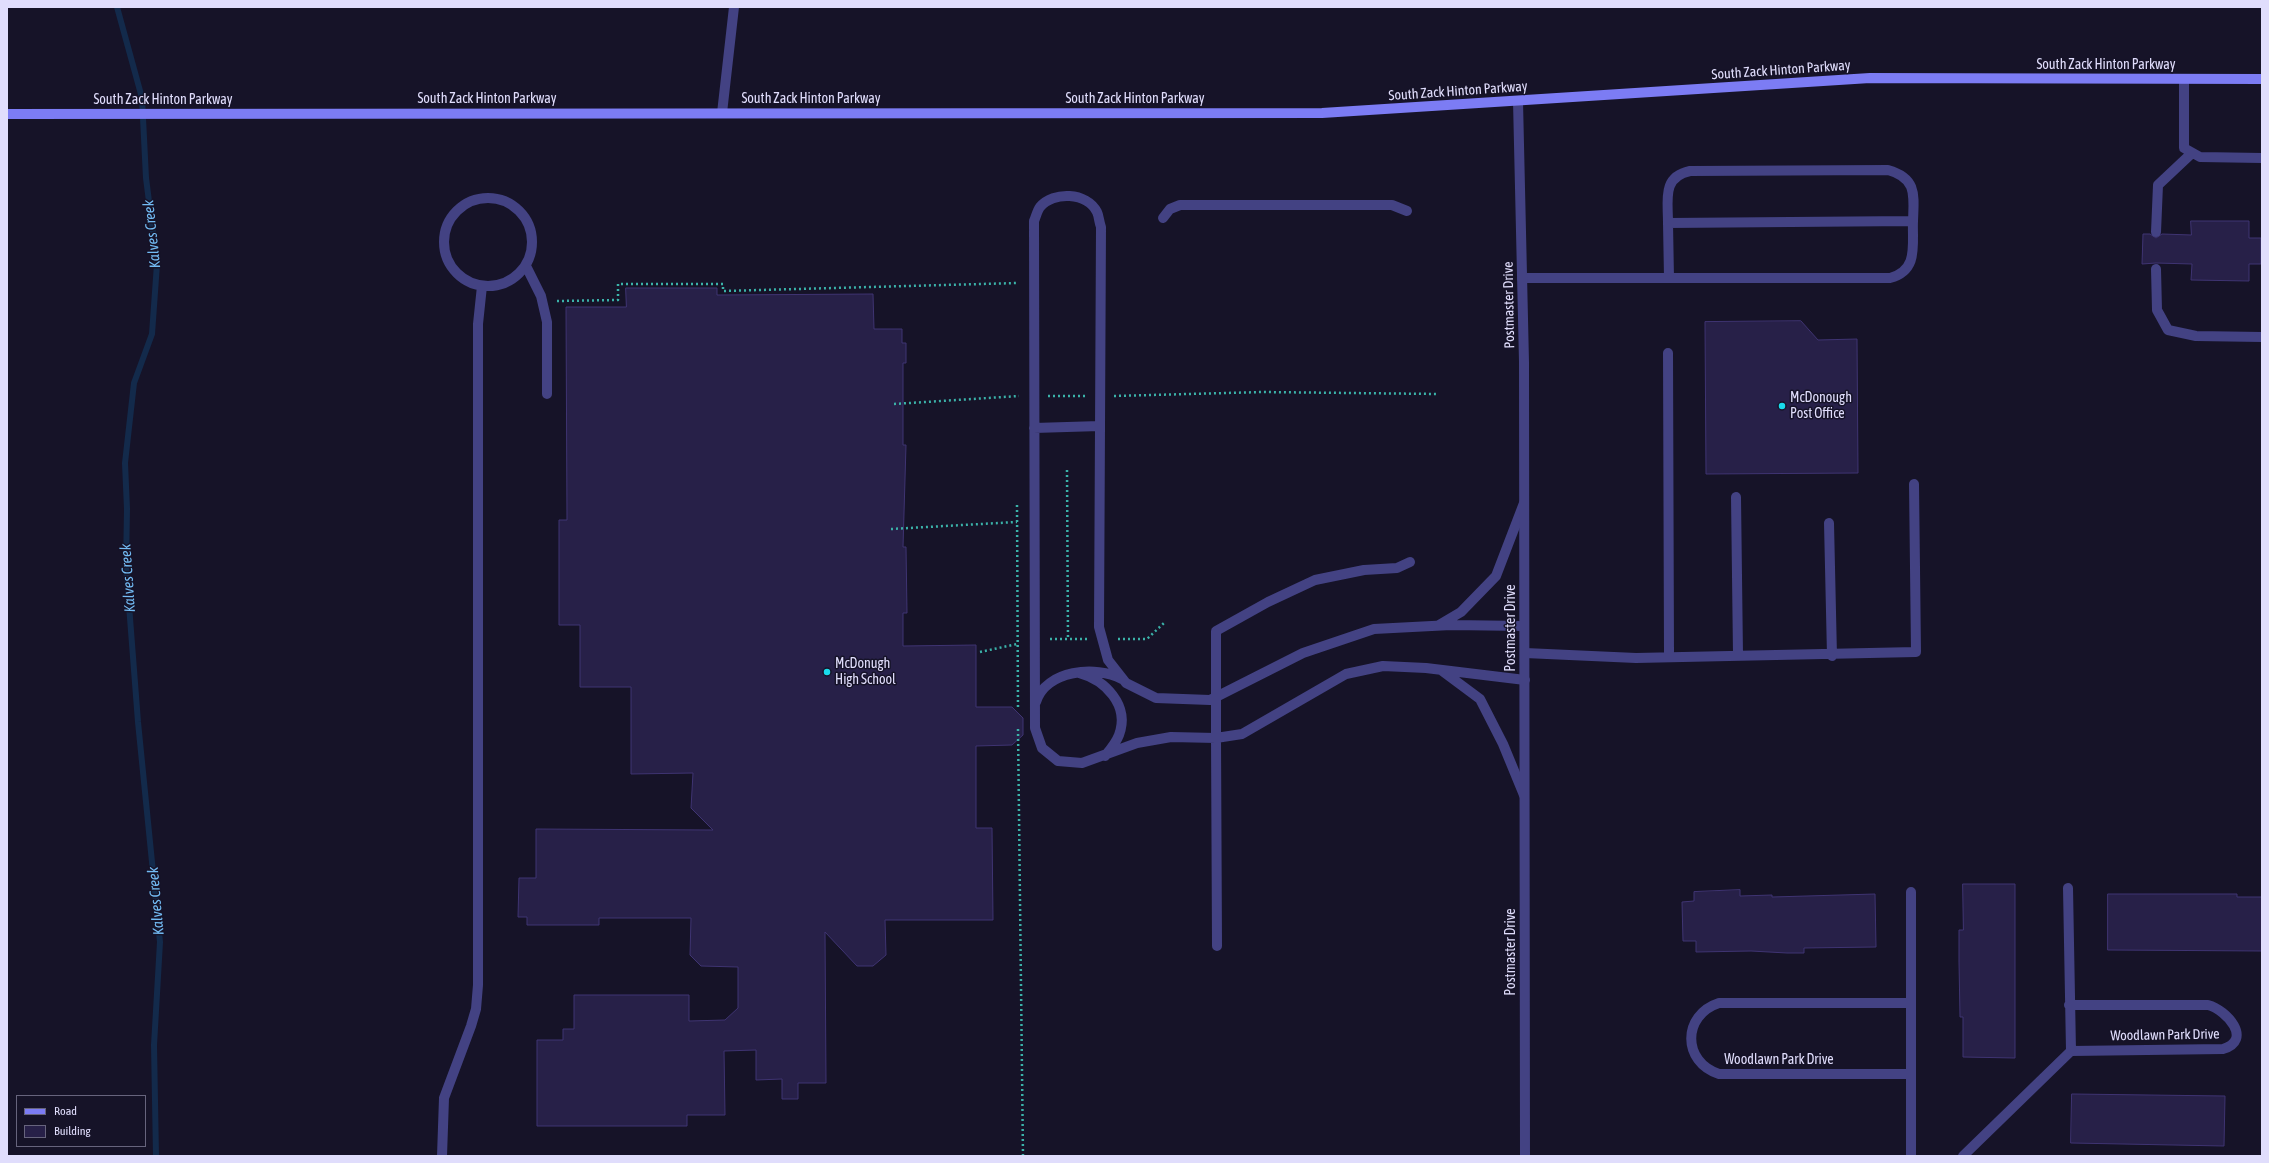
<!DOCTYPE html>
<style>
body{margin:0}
#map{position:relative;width:2269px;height:1163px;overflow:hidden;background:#161328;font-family:"Asap Condensed",sans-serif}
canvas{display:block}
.frame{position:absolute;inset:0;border:8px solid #e0ddfc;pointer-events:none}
.legend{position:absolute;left:16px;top:1095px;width:130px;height:52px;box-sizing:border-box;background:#161328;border:1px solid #67647d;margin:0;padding:5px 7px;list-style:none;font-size:12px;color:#e0ddfc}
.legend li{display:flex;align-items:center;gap:8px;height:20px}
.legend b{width:20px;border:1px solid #67647d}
</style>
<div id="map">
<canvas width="2269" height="1163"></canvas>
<div class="frame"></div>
<ul class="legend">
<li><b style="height:5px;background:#7c7cf4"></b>Road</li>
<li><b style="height:11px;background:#272048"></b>Building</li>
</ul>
</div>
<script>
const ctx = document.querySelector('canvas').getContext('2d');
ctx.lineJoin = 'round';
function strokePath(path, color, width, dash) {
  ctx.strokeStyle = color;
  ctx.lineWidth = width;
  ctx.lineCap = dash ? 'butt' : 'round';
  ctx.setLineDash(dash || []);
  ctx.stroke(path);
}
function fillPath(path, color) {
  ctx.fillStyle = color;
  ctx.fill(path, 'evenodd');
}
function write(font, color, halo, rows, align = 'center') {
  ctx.font = font + ' "Asap Condensed",sans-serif';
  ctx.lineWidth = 3;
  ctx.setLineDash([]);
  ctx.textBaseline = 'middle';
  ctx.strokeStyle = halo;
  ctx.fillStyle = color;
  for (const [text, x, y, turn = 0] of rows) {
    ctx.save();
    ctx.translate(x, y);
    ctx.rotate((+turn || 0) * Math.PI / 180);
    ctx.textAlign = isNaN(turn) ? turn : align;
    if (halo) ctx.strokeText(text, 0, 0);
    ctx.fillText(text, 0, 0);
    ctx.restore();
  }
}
strokePath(new Path2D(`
 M117,7L142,98L146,178L157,264L152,334L134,383L125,463L127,509L126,566L138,722L160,942L154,1045L156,1156`), '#132a4b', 6);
const building = new Path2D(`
 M2191,221H2249V238H2261V264H2249V281L2191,280L2192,264L2156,263L2142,264L2143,234H2150L2156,238L2162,234L2191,235Z
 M626,288H717V295L873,294L874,329H902V343H906V363H903V445H906L903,547H906L907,613H903V646L976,645V707H1012L1023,718V735L1012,745L976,746V828H992L993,920H885L886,955L873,966H857L825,932L826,1083H798V1099H782V1079L756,1080V1050L724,1051L725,1115H687V1126H537V1040H563V1029H574V995H689V1021L725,1020L738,1008V967L701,966L690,955L691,918H599V925H527V917H518L519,878H536V829L713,830L691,808L693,773L631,774V687H580V625H559V520H567L566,307H626Z
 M1801,321L1818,340L1857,339L1858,473L1706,474L1705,322Z
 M1963,884H2015V1058L1963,1057V1017H1960L1959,962V930H1963Z
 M1740,890V896L1772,895V897L1875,894L1876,947L1804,948V953H1787L1751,951L1696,952V941H1683L1682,902L1694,901V892Z
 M2108,894H2237V897H2262V951L2108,950Z
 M2072,1094L2225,1096L2224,1146L2071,1143Z`);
fillPath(building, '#272048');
strokePath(building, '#3f3472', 1);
strokePath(new Path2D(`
 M557,301L618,300V284H723V291L1018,283
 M1048,396H1085
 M1114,396L1263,392L1437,394
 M894,404L1019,396
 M1067,470L1068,639
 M1017,505L1018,708
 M891,529L1017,522
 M1050,639H1087
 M1118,639H1147L1164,623
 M980,652L1017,644
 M1018,729L1023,1156`), '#3bb2a9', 2.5, [2, 3]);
strokePath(new Path2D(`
 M2184,79V148L2200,157L2262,158
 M444 242a44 44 0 1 1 88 0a44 44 0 1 1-88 0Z
 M1163,218L1170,209L1180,205H1392L1407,211
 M1668,223C1668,199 1662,177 1690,171L1888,170C1917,178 1914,195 1913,221
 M2156,232L2158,185L2192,153
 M526,266L541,296L547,322V394
 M2156,269L2157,310L2168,330L2196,336L2262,337
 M1522,278H1890C1919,270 1912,245 1913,221L1668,223L1669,278
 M1668,353L1669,656
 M1034,428L1100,426
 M1736,497L1738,655
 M1829,523L1832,656
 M1410,562L1397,568L1364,570L1315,580L1268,602L1216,631V738L1171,737L1137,743L1082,763L1058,761L1042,748L1035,728L1034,221C1036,217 1037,211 1040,207C1053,191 1087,192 1097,212C1099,216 1099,222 1101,227L1099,627L1108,660L1126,683L1156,698L1210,700L1216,697L1303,653L1374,629L1451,625L1524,626
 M1439,625L1461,612L1496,576L1524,503
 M1525,653L1636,658L1916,652L1914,484
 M1441,670L1480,699L1503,744L1524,795
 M1079,673C1105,680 1130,705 1119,735C1116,743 1110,750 1105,756
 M1036,702C1046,670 1096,665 1122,679
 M1217,946L1216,738L1242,734L1346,674L1383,666L1426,668L1525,680
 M442,1156L444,1098L471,1026L476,1009L478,985V324L482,286`), '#434283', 10);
strokePath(new Path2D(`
 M1518,101L1524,362L1525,1156
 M722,113L734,7
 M1911,1003H1719C1682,1015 1682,1062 1719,1074H1911
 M2069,1005H2208C2227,1010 2253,1040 2223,1049L2071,1051
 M1911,1156V892
 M1963,1156L2071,1051L2068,888`), '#434283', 10);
strokePath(new Path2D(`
 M7,114L1322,113L1870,78L2262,79`), '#7c7cf4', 10);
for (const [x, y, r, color] of [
 [1782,406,4,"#19dbec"],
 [827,672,4,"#19dbec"]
]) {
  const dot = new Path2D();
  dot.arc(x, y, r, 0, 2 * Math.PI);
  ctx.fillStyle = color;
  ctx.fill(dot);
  strokePath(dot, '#161328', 1.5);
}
write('14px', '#e0ddfc', '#161328', [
 ["South Zack Hinton Parkway",2106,65],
 ["South Zack Hinton Parkway",1781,70,-4],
 ["South Zack Hinton Parkway",1458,91,-4],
 ["South Zack Hinton Parkway",487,99],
 ["South Zack Hinton Parkway",811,99],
 ["South Zack Hinton Parkway",1135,99],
 ["South Zack Hinton Parkway",163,100],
 ["Postmaster Drive",1509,305,-91],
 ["Postmaster Drive",1511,628,-90],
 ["Postmaster Drive",1511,952,-90],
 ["Woodlawn Park Drive",2165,1035,-1],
 ["Woodlawn Park Drive",1779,1060]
]);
write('14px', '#e0ddfc', '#161328', [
 ["McDonough",1790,398],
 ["Post Office",1790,414],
 ["McDonugh",835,664],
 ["High School",835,680]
], 'left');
write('italic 15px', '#73bbf4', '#161328', [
 ["Kalves Creek",152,234,-96],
 ["Kalves Creek",128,578,-94],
 ["Kalves Creek",156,901,-95]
]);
</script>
